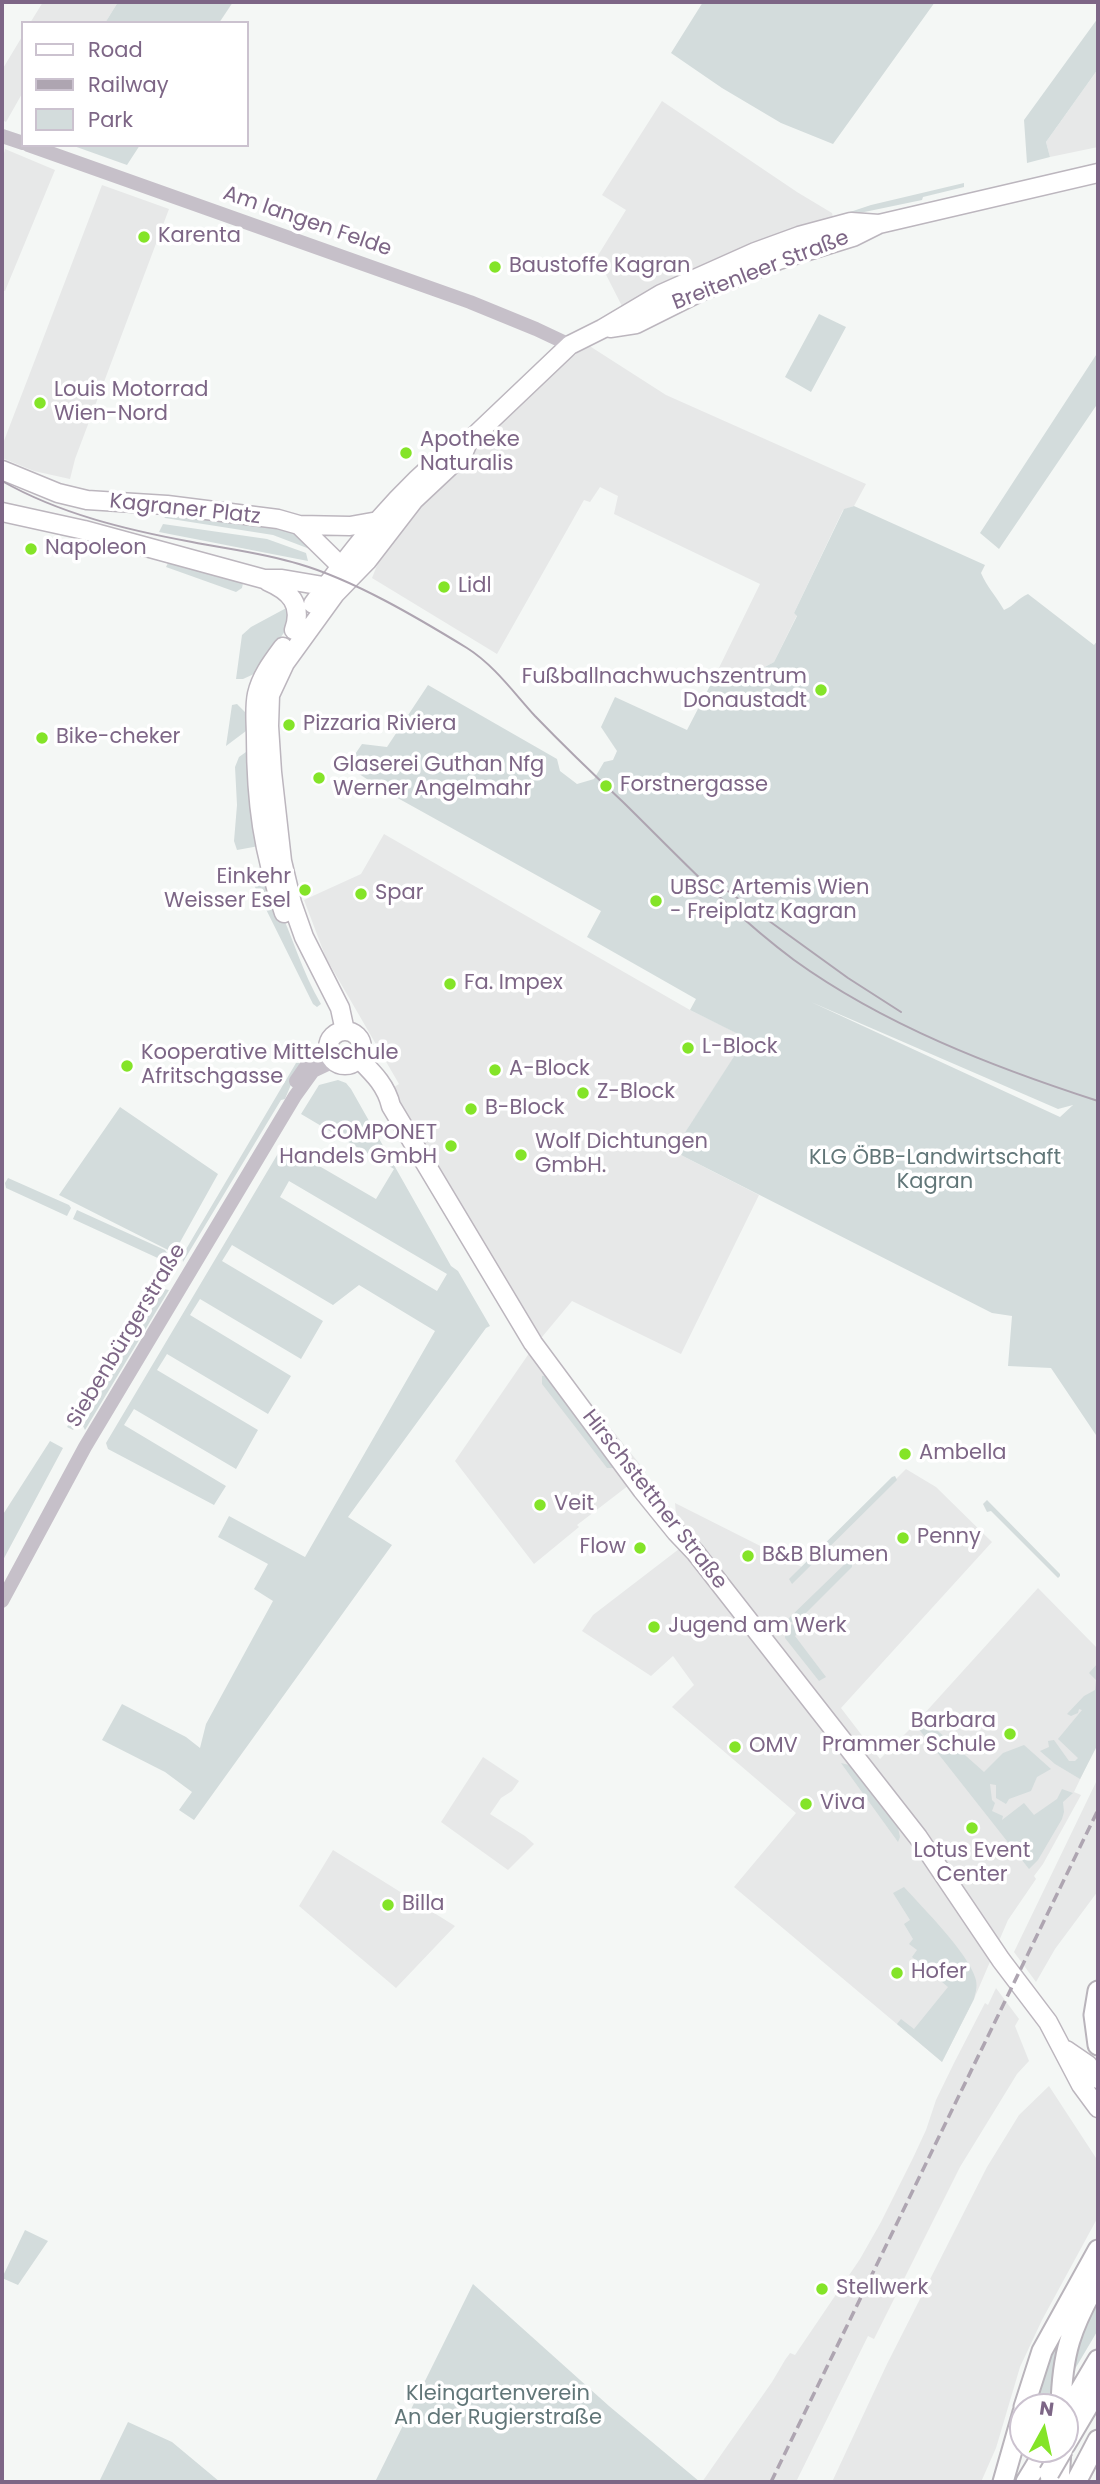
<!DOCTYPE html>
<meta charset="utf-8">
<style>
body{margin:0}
#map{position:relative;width:1100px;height:2484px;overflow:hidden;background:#f4f7f5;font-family:Poppins,sans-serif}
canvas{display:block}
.frame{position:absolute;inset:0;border:4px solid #7d6686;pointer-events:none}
.legend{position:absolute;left:21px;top:21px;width:228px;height:126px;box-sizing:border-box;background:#fff;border:2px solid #cbc2cf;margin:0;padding:9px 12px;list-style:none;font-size:21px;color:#7d6686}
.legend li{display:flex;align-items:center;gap:14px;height:35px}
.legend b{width:35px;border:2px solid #cbc2cf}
.north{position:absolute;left:1009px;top:2393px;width:70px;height:70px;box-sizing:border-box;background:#fff;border:2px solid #cbc2cf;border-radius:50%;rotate:8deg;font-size:19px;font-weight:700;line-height:28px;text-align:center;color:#7d6686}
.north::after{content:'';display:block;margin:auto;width:24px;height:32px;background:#84e428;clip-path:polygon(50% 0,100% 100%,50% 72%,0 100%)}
</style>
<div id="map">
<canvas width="1100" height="2484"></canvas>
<div class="frame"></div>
<ul class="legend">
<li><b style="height:9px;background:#fff"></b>Road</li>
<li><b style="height:9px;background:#aea5b1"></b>Railway</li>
<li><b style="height:19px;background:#d3dcdc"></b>Park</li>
</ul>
<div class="north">N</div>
</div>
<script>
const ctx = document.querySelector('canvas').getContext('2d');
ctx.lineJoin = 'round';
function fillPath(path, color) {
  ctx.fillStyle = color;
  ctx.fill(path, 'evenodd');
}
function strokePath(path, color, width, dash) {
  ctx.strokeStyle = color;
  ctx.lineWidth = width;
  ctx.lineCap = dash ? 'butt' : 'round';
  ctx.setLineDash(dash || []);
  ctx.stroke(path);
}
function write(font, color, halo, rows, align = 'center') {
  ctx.font = font + ' Poppins,sans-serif';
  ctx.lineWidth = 7;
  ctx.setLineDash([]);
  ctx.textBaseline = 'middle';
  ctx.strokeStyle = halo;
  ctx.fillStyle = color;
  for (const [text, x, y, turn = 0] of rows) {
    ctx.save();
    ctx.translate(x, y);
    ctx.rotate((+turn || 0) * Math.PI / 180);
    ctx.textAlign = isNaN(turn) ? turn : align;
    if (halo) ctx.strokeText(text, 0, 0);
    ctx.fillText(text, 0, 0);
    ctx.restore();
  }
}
fillPath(new Path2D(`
 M43,2H118L105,23H30Z
 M23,35V92L6,122L2,120V70Z
 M1098,69V147L1050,157L1046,142Z
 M662,101L797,192L832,213L840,244L624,310L597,257L626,210L602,195Z
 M5,149L55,170L5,291L2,290V162Z
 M102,185L169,209L75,459L70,479L34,471L2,458V446Z
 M588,345L666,395L866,484L854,506L843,510L794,613L797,615L774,662L733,684L714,678L760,584L614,514L618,496L600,487L590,502L584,500L497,654L372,578L410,483L480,426Z
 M384,834L690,1010L747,1038L673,1151L759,1195L681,1354L572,1301L532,1349L576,1385L646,1472L577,1525L579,1527L534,1564L455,1461L532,1349L389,1090L399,1084L326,958L304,900L361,874Z
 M906,1469L936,1487L992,1542L841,1708L880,1759L914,1725L1038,1588L1098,1649V1742L1074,1792L1081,1795L1043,1864L1034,1876L1036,1879L1008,1920L974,1999L942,2062L734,1887L796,1813L672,1707L694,1685L673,1656L651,1676L582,1631L593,1615L679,1549L675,1503L806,1569Z
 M483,1757L519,1781L512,1791L501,1798L490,1814L525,1836L534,1844L508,1870L441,1822Z
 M1098,1778V1891L1055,1949L1036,1982L1014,1952Z
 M333,1850L455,1926L396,1988L299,1906Z
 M996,1988L1019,2019L1015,2026L1029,2061L1017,2074L960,2167L874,2339L868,2336L796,2482H702L772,2382L785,2360L790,2353L795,2355L860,2259L881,2222L913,2158L926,2130L936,2100L954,2063L985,2003L988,2005Z
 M1049,2086L1098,2161V2217L1042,2320L1020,2367L996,2448L981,2482H832L887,2364L987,2167L1019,2115Z`), '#e7e8e8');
fillPath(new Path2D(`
 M118,2H233L219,23H105Z
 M703,2H935L833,144L781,123L722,88L671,53Z
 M1098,18V69L1046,142L1050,157L1027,163L1024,120Z
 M71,145H140L127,165Z
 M964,183V187L923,197L922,200L826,220L871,205Z
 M819,314L846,327L811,392L785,377Z
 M1098,352V403L999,549L980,533Z
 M854,506L985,565L981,573C987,587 996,596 1004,610C1014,606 1018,598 1028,594L1094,645L1098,640V1438L1051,1368L1008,1366L1012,1316L992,1313L673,1151L746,1038L690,1010L696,999L587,937L601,911L385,791L347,766L362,744L387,747L428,685L557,759L560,771L577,784L594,779L604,762L613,760L617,751L601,727L615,697L687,730L714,678L733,684L774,662L797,616L794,613L844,509ZM811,1002L1058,1109L1073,1105L1060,1117Z
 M163,509L291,528L315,551L273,535L165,518L162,514Z
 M163,524L267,539L306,553L308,561L159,532Z
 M168,563L206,573L208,570L243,583L242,588L236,592L166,567Z
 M290,606L291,623L254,674L243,679H236L242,635L251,627Z
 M237,704L246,713V731L226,746L232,705Z
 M246,752H249L259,846L237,850L234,841L237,805L235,767L239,757Z
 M257,869L263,872C261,882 272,893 277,904C293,937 302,972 321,1004L317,1007L313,1004L247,871Z
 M296,1063H300L285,1099L281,1100L183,1262L182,1256Z
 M338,1080L346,1083L351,1089L451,1266L458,1271L490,1326L486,1328L348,1517L392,1545L194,1820L179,1810L192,1792L165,1772L102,1740L122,1704L186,1737L200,1748L206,1724L273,1601L254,1589L268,1564L218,1537L229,1516L305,1557L435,1331L359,1285L333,1305L232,1245L222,1261L323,1321L301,1359L200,1299L190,1315L291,1376L268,1414L167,1354L157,1370L258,1430L236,1469L134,1409L124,1425L226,1486L214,1505L108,1449L106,1443L283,1145L376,1199L394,1169L301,1114L319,1085ZM289,1181L447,1274L437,1291L280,1197Z
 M120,1107L218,1174L174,1253L59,1195Z
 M8,1178L69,1205L71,1208L67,1216L6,1188L5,1183Z
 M77,1210L165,1250L167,1253L162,1260L73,1219Z
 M159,1278L162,1280L144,1311L149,1313L164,1289L169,1290L85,1430L83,1426L96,1403L91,1399L73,1430L67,1427Z
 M548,1375L616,1468H607L542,1384V1376Z
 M50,1441L63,1448L2,1562V1516Z
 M895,1476L897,1480L792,1584L789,1579L892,1477Z
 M987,1500L1060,1574V1576L1058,1578L991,1511L987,1512L983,1504Z
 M849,1560L852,1563V1567L796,1623L786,1621Z
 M786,1624L797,1625L801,1630L795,1636L826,1677L819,1681L785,1638Z
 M1098,1663V1744L1080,1779L1055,1764L1040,1751L1049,1747L1048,1741L1054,1740L1069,1761H1075L1078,1758L1058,1739L1082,1710L1079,1709L1078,1713L1071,1716L1067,1714L1084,1696L1095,1690L1096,1680L1089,1673Z
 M921,1716L984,1772L1003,1753L1024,1745L1051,1769L1037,1777L1031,1791L1009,1799L1006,1804L996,1798V1785L990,1784L992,1800L995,1803L992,1811L1003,1816L1002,1820L1024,1803L1034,1815L1057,1799L1062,1789L1073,1793L1063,1802L1064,1812L1062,1819L1038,1860L1029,1869L914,1723Z
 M841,1763L849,1765L898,1828L900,1837L898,1842Z
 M904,1887C923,1908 967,1952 975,1977C978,1985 976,1991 974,1999L942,2062L897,2024L901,2019L914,2029L948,1987L912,1957L917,1950L909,1944L913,1939L904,1924L910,1920L893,1893Z
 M25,2230L48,2241L18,2285L2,2278Z
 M473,2284L609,2406L700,2482H375Z
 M1098,2296V2330L1072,2374L1070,2362Z
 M1064,2329L1053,2370L1052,2407H1029L1035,2385Z
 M128,2422L172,2442L220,2482H99Z`), '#d3dcdc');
const major = new Path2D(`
 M610,328L636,324L702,291L779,260L853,237L879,224L1098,173
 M2,470L58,493L87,500L167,505L278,519L299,525L349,574
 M2,512L84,530L264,579H282L335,588
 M299,525L350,526L378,521
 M267,581C290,591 303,604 294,630
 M313,604C354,547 399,490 455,446
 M283,647C272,662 261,676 257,694C254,708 256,724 256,738C256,802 263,852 284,913
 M345,1031L340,1008L304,937L292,903L282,861L272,772L269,726L270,695L285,663L335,594L367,561L414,500L463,454L468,442L570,345L602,329L661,294L755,252L799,236L851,222L879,224
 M328 1048a17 17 0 1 1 34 0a17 17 0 1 1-34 0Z
 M358,1058C373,1073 386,1085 391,1106L533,1343L642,1490L676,1532L695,1552L918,1837L1001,1960L1048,2022L1081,2085L1098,2108
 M1066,2050L1088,2065L1098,2079`);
const highway = new Path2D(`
 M1098,1991L1094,2015L1098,2045
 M1024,2407L1042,2351L1098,2250
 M1061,2407C1062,2353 1071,2327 1098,2280
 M1065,2416L1098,2360
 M1065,2445L1098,2389
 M1003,2482L1023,2412
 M1026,2482L1046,2449
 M1059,2482L1061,2449
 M1076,2482L1098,2440`);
strokePath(major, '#bcb6be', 21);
strokePath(highway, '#b9b4bb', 23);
strokePath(new Path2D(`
 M2,136L23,143
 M28,145L470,302L536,329L570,345
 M296,1081L312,1058L328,1050
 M2,1601L85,1447L295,1096L313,1071L334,1061`), '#c6c0c9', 14);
strokePath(major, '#fff', 18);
strokePath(highway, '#fff', 19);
strokePath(new Path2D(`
 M2,481C60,514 127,530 192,542C228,549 264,553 299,564C354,580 418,618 467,648C494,665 514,693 535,716C564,746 593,774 623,802C678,856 732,914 794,960C884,1025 993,1067 1098,1101
 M718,884L848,978L901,1012`), '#aea5b1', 2);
strokePath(new Path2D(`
 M771,2482L1098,1810`), '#aea5b1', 3.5, [10, 5]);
const highwayBridge = new Path2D(`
 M1049,2473L1063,2449`);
strokePath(highwayBridge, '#b9b4bb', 23, []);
strokePath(highwayBridge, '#fff', 19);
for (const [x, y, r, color] of [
 [144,237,7,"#84e428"],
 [495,267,7,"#84e428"],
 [40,403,7,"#84e428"],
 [406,453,7,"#84e428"],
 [31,549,7,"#84e428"],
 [444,587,7,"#84e428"],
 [821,690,7,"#84e428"],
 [289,725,7,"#84e428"],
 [42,738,7,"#84e428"],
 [319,778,7,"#84e428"],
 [606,786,7,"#84e428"],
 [305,890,7,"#84e428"],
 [361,894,7,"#84e428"],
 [656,901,7,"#84e428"],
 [450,984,7,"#84e428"],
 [688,1048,7,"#84e428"],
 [127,1066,7,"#84e428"],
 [495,1070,7,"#84e428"],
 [583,1093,7,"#84e428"],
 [471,1109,7,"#84e428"],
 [451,1146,7,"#84e428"],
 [521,1155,7,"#84e428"],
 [905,1454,7,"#84e428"],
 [540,1505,7,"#84e428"],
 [903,1538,7,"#84e428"],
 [640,1548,7,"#84e428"],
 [748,1556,7,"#84e428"],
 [654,1627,7,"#84e428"],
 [1010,1734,7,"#84e428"],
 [735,1747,7,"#84e428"],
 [806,1804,7,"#84e428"],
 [972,1828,7,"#84e428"],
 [388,1905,7,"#84e428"],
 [897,1973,7,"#84e428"],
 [822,2289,7,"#84e428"]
]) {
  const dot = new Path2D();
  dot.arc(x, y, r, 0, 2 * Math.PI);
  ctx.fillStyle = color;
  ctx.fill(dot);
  strokePath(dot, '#fff', 2.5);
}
write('21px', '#7d6686', '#fff', [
 ["Am langen Felde",307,222,19],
 ["Breitenleer Straße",761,271,-21],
 ["Kagraner Platz",185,510,6],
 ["Siebenbürgerstraße",127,1336,-59],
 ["Hirschstettner Straße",654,1500,52]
]);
write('21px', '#7d6686', '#fff', [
 ["Karenta",158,237],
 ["Baustoffe Kagran",509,267],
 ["Louis Motorrad",54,391],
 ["Wien-Nord",54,415],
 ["Apotheke",420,441],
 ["Naturalis",420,465],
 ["Napoleon",45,549],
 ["Lidl",458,587],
 ["Fußballnachwuchszentrum",807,678,"right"],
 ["Donaustadt",807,702,"right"],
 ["Pizzaria Riviera",303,725],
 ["Bike-cheker",56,738],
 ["Glaserei Guthan Nfg",333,766],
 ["Werner Angelmahr",333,790],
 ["Forstnergasse",620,786],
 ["Einkehr",291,878,"right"],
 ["Weisser Esel",291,902,"right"],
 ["UBSC Artemis Wien",670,889],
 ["- Freiplatz Kagran",670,913],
 ["Spar",375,894],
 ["Fa. Impex",464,984],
 ["L-Block",702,1048],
 ["Kooperative Mittelschule",141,1054],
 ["Afritschgasse",141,1078],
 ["A-Block",509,1070],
 ["Z-Block",597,1093],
 ["B-Block",485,1109],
 ["COMPONET",437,1134,"right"],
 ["Handels GmbH",437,1158,"right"],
 ["Wolf Dichtungen",535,1143],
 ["GmbH.",535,1167],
 ["Ambella",919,1454],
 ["Veit",554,1505],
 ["Penny",917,1538],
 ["Flow",626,1548,"right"],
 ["B&B Blumen",762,1556],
 ["Jugend am Werk",668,1627],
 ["Barbara",996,1722,"right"],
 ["Prammer Schule",996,1746,"right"],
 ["OMV",749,1747],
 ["Viva",820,1804],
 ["Lotus Event",972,1852,"center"],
 ["Center",972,1876,"center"],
 ["Billa",402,1905],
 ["Hofer",911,1973],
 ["Stellwerk",836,2289]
], 'left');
write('21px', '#617678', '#fff', [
 ["KLG ÖBB-Landwirtschaft",935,1159],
 ["Kagran",935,1183],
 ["Kleingartenverein",498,2395],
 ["An der Rugierstraße",498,2419]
]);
</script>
